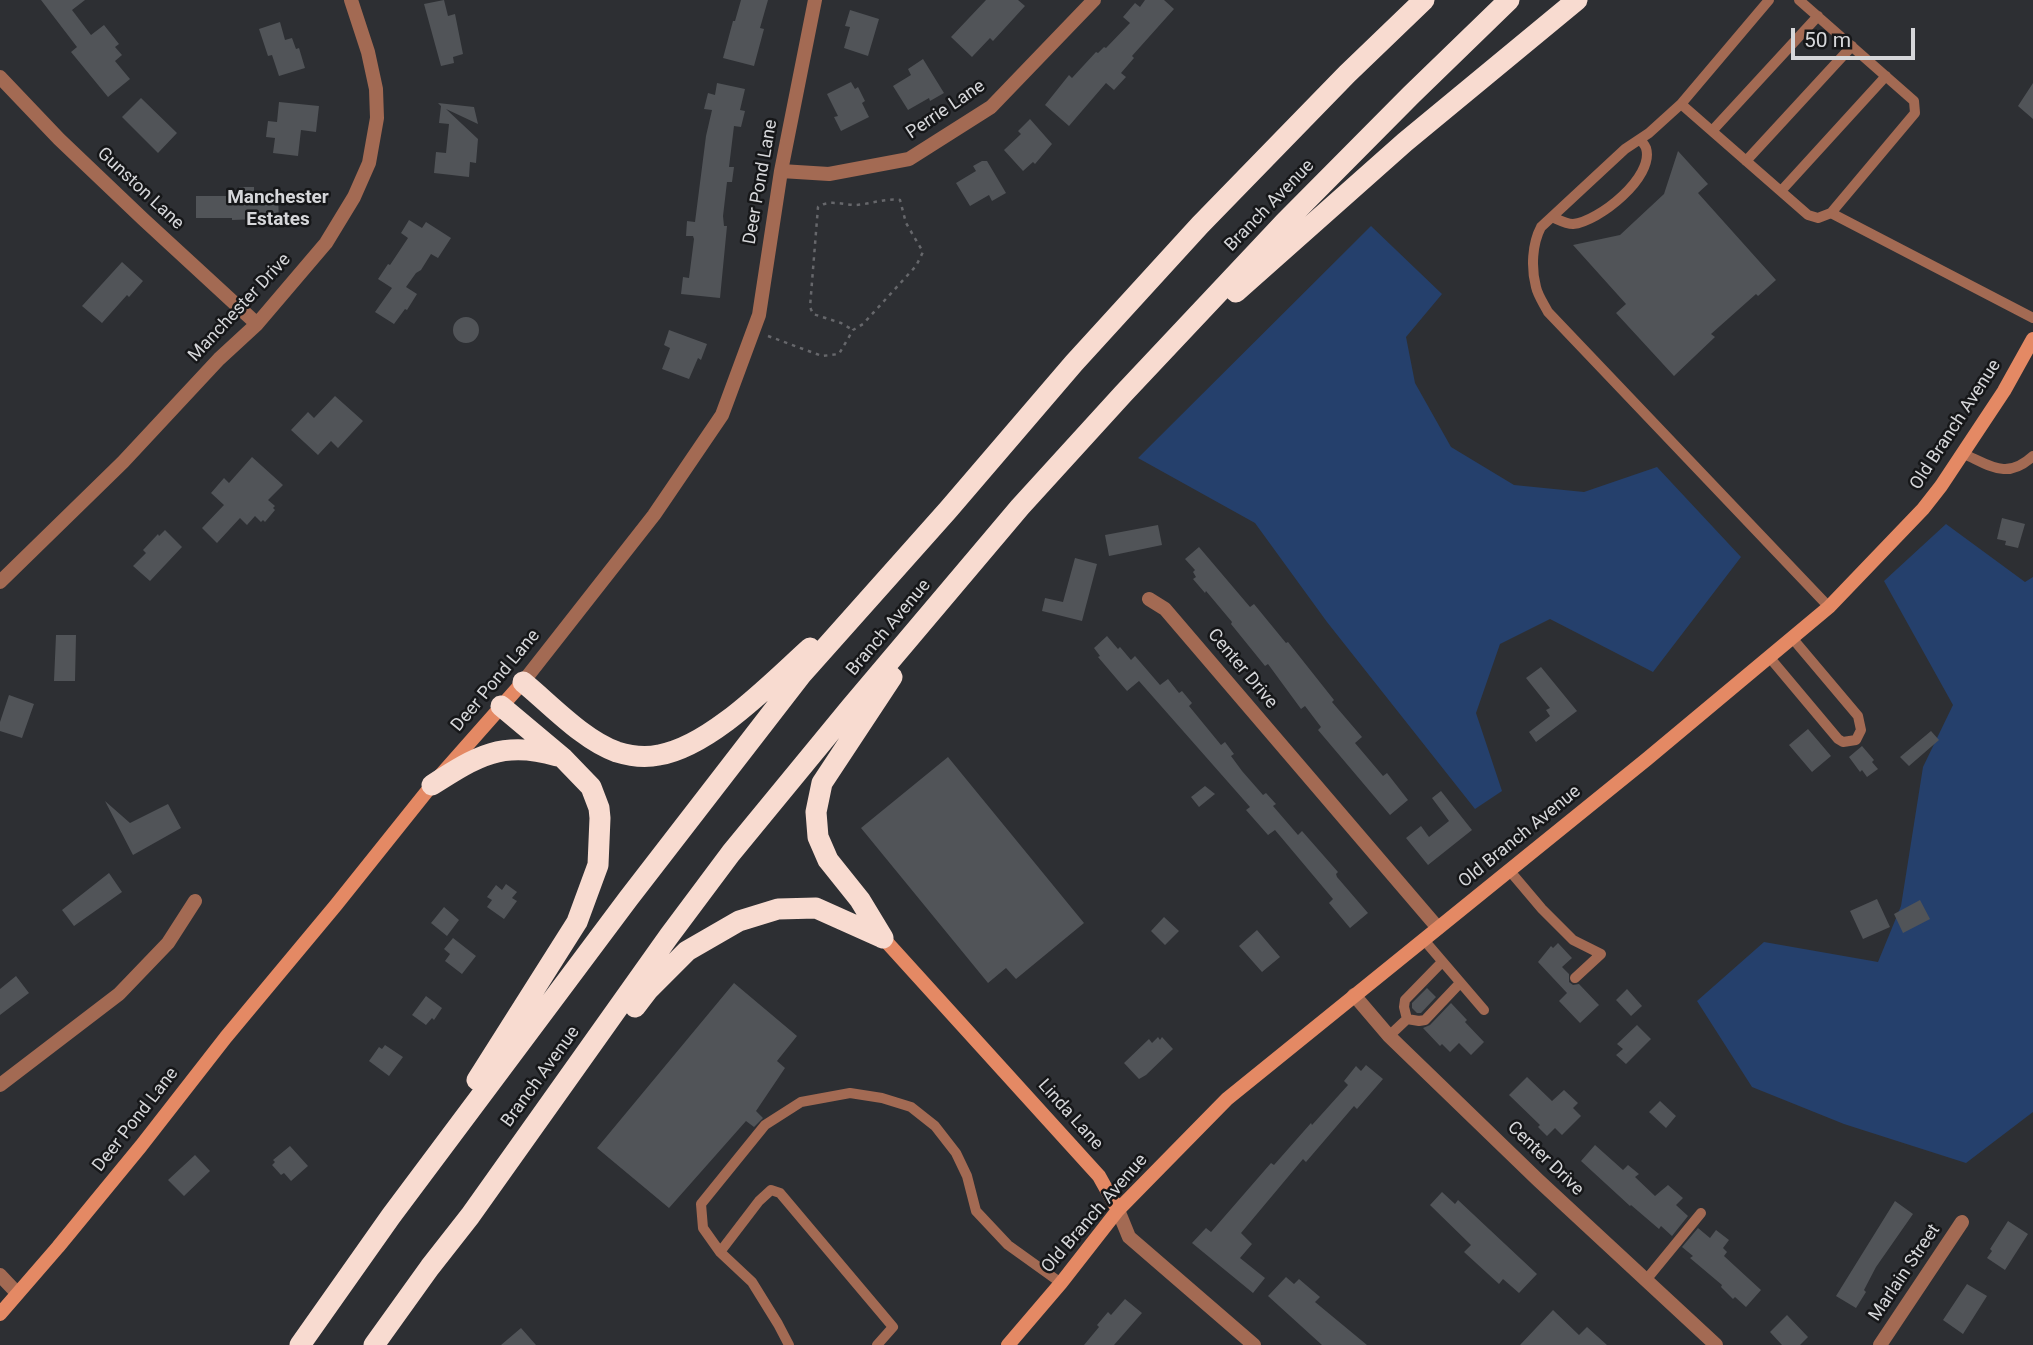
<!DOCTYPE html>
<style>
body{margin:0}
#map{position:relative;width:2033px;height:1345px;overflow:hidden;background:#2d2f33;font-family:Roboto,sans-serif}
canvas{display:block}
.scale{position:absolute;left:1791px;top:28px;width:124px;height:32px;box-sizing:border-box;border:4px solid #d6d7da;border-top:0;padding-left:9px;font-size:21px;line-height:24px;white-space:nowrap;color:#d6d7da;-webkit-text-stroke:5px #161719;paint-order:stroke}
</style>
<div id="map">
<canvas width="2033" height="1345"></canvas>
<div class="scale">50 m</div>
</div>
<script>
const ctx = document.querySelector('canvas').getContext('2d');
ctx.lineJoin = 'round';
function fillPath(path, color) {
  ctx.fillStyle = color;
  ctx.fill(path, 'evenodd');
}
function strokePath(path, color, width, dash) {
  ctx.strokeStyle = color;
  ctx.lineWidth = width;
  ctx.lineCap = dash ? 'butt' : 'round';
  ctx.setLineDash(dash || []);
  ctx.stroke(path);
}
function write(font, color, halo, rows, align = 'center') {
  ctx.font = font + ' Roboto,sans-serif';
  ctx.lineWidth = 5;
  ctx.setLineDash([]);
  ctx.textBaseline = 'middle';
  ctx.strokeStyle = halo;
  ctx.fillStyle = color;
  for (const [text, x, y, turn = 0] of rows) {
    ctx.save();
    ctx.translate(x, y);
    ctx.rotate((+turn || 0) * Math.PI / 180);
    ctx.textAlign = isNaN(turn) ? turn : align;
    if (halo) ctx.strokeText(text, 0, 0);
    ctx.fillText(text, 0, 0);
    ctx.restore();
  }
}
fillPath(new Path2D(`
 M1371,226L1442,294L1406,337L1415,383L1451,447L1514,485L1584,492L1657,467L1741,557L1653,672L1550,619L1500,644L1476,713L1502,791L1475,809L1327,622L1255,523L1138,458Z
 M1946,524L2025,582L2033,577V1112L1966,1163L1844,1124L1752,1087L1697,1001L1764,942L1878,962L1901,906L1923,767L1953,705L1884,581Z`), '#25406c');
fillPath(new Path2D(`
 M41,0H85L72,10L91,35L104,25L119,44L115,47L122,55L115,61L130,79L108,97L71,52L77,47Z
 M444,0L448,16L455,14L463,54L453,57L454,63L441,66L424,4Z
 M741,0H768L760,28L764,29L754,66L723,58L733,21H735Z
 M986,0H1018L1025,6L993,41L990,38L972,57L951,37Z
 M1145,0H1164L1174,9L1132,56L1134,58L1121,73L1126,77L1114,90L1106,83L1069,126L1045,105L1069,75L1072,78L1096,52L1098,53L1104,47L1106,48L1130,23L1123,17L1135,3L1140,7Z
 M850,10L879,19L868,56L844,48L850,27L845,26Z
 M280,22L285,40L292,38L296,49L299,48L305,68L279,76L272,55L268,56L259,29Z
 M923,59L944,93L930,101L929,98L908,110L893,86L911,75L908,69Z
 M851,82L855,89L858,87L865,101L862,103L869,117L841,131L834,117L838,116L827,94Z
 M717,83L745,89L740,110L745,111L741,127L734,126L729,167H734L732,182H727L723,216L724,226H727L720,298L681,294L683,277L689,278L694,239L693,236H686L687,221L695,222L706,136L712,110L704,109L708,93L715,95Z
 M2033,83V119L2018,106Z
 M141,98L177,133L158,153L122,117Z
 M279,102L319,106L316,132L301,130L298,156L273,153L275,138L266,137L268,121L277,122Z
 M438,103L474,107L478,124L446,109L478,139L476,163L470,162L469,177L434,173L436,152L446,153L449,124L439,123L441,106Z
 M1030,119L1052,144L1035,164L1033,162L1023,171L1004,150L1021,134L1018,131Z
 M1678,151L1708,184L1698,193L1776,280L1758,296L1756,294L1711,334L1715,337L1674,376L1616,313L1626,304L1573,245L1620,235L1664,194Z
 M982,161H987L1006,193L992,201L989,195L970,206L956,183L976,171L973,166Z
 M239,187H254V195H278L279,222H261L260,219L232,220V218H196V196H239Z
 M409,220L422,228L426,222L451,238L438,258L431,254L421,270L416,273L406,287L417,294L407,310L405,309L394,324L375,312L392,288L378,279L388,264L390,265L408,238L401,233Z
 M122,262L143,281L129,297L127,295L102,323L82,306Z
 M453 330a13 13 0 1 1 26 0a13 13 0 1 1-26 0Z
 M669,330L707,344L701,360L698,358L689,379L662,369L670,348L664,345Z
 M335,396L363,421L338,448L331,441L318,455L291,430L308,412L314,418Z
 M252,457L283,485L268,500L275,506L273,508L275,510L265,522L263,520L261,522L255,516L247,525L240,518L217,543L202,528L224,505L211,493L224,478L229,483Z
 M2002,518L2025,524L2018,548L2005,545L2006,541L1997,539Z
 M1158,525L1162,545L1109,556L1105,535Z
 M165,530L182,547L150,581L133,566L146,553L143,550L158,534L159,536Z
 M1199,547L1250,607L1254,604L1286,643L1288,642L1334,700L1332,702L1362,737L1355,743L1383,776L1387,773L1408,800L1390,815L1318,730L1321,727L1305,706L1301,709L1268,664L1265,666L1231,624L1232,622L1206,591L1205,593L1193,579L1196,577L1193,572L1195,570L1185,559Z
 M1075,558L1097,564L1082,621L1042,611L1045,598L1063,602Z
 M56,635H76L75,681H54Z
 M1107,636L1118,649L1120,647L1131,660L1135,656L1160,685L1168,679L1179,693L1182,691L1192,703L1189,706L1221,745L1225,742L1234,754L1231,756L1242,771L1263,795L1266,793L1276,804L1273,806L1298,835L1302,831L1338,872L1336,874L1337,877L1368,913L1350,928L1329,903L1333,899L1275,830L1268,835L1246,810L1250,807L1139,681L1127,691L1098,657L1100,656L1094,648Z
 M1541,667L1577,711L1536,742L1529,732L1550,716L1546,710L1550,708L1526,678Z
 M9,695L34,704L22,738L0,731V722Z
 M1808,729L1831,756L1812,772L1789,745Z
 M1931,731L1939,740L1909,766L1900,757Z
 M1862,746L1874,760L1872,762L1878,769L1867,777L1862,770L1860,772L1849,757Z
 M948,757L1084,923L1016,979L1006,968L988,983L861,828Z
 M1205,786L1215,794L1199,807L1191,797Z
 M1441,791L1472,830L1428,865L1406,838L1421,826L1429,837L1449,821L1432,798Z
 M105,801L130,823L168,804L181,828L133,855Z
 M109,873L122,892L74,926L62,910Z
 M506,884L517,892L512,898L517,901L504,919L487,907L492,900L487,897L496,885L502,890Z
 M1877,899L1890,927L1863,939L1850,911Z
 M1920,900L1930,919L1903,933L1894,914Z
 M444,907L459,920L447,936L431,923Z
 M1164,917L1179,931L1165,945L1151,931Z
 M1257,930L1280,957L1262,972L1239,946Z
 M453,938L476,956L462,974L445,961L450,954L444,949Z
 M1558,943L1572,958L1562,967L1569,974V982L1573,985L1579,984L1599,1005L1580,1023L1559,1001L1567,993L1538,962L1551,946L1553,948Z
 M16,976L29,993L0,1015V989Z
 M734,983L797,1036L777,1061L785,1068L756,1111L763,1118L754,1127L746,1121L669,1208L597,1148Z
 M1427,988L1436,997L1421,1013H1417L1412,1008V1003Z
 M1627,989L1642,1006L1631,1016L1616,1000Z
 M426,996L442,1008L434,1020L432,1018L426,1025L412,1015Z
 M1451,1003L1467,1020L1465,1022L1484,1042L1471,1055L1459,1043L1450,1052L1442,1044L1440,1046L1423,1028L1430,1025Z
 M1637,1025L1651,1039L1626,1064L1616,1055L1623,1049L1617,1044Z
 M1158,1037L1160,1040L1162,1037L1173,1049L1146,1075L1139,1079L1124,1063L1149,1039L1152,1043Z
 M385,1045L403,1057L389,1076L369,1061L379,1047L382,1049Z
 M1366,1065L1383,1079L1357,1109L1354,1106L1306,1162L1303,1159L1241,1233L1252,1244L1240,1258L1265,1278L1253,1293L1192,1243L1206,1228L1211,1232L1271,1163L1274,1165L1311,1123L1312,1125L1348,1085L1344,1081L1356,1066L1361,1071Z
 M1527,1077L1552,1101L1564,1090L1578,1103L1573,1108L1581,1116L1562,1135L1555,1128L1547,1136L1538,1127L1540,1125L1509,1095Z
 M1660,1101L1676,1116L1666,1128L1649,1112Z
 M1595,1145L1623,1170L1628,1165L1639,1174L1635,1177L1655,1196L1668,1185L1683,1198L1676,1205L1688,1216L1672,1236L1661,1226L1659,1229L1631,1205L1630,1206L1581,1161Z
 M290,1146L308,1166L291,1181L284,1173L281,1175L272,1165L275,1162L273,1160Z
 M195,1155L210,1171L184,1196L168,1180Z
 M1442,1192L1455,1204L1458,1200L1537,1274L1519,1293L1503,1279L1499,1284L1464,1252L1471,1245L1430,1205Z
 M1895,1201L1913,1214L1876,1267L1864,1290L1866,1292L1856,1308L1836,1296Z
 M2008,1221L2028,1234L2005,1270L1987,1258L1992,1251L1990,1249Z
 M1698,1228L1710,1238L1716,1230L1729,1240L1723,1248L1727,1252L1724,1256L1761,1290L1746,1307L1735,1297L1733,1299L1721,1287L1722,1285L1690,1258L1693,1256L1682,1247Z
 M1286,1277L1294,1284L1299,1279L1320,1297L1315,1302L1367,1345H1322L1268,1296Z
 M1967,1284L1987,1296L1963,1334L1943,1320Z
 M1125,1299L1142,1313L1114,1345H1084L1099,1327L1097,1325L1108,1312L1111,1315Z
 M1553,1310L1579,1335L1587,1327L1607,1345H1520Z
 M1787,1315L1808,1337L1800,1345H1782L1770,1332Z
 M521,1328L536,1345H501Z`), '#515458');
strokePath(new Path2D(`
 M768,336L822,356L839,354L853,330L863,324L916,266L923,252L906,223L900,200C885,198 871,204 856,205C843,205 829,199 818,207L810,307L813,314L841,323L853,330`), '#66676b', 2.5, [3.5, 5]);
strokePath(new Path2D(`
 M1769,0L1681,104L1808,215L1818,218L1831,213L1915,113L1914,101L1799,0
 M1681,104L1649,133L1625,149L1541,227C1532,244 1531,268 1536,287C1538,296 1544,304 1548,312L1829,607
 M1712,131L1818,16
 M1746,161L1852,46
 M1781,191L1886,76
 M1831,213L2033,318
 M1552,217C1559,220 1566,224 1573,224C1598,222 1655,177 1646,148C1645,145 1642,142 1640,139
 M1964,454C1991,466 2007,480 2033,456
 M1770,658L1838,739L1843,742L1856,740L1861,730L1858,716L1793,639
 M1509,870L1542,909L1573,940L1601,954L1575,978
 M1424,940L1484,1010
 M1407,1019L1404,1007L1405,1000L1442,962
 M1389,1036L1407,1019L1419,1021L1425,1020L1460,983
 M720,1252L759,1201L771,1190L780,1193L893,1327L877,1345
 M1646,1280L1701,1213
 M789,1345L778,1324L752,1282L720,1252L703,1228L701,1204L765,1125L801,1102L850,1093L882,1098L911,1107L935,1126L956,1153L967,1176L976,1211L1008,1245L1061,1283`), '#a36a53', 10);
strokePath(new Path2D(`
 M0,77L59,139L143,219L257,324
 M781,171L829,174L909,159L991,107L1094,0
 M0,582L123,462L219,359L257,324L326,243L354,197L369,163L377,118L376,89L368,52L351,0
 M1149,599L1165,609L1438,928
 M523,682L654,515L722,415L759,315L781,171L815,0
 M1354,995L1389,1036L1538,1180L1716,1345
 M0,1085L119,994L168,943L195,901
 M1118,1210L1129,1237L1254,1345
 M0,1275L17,1293
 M1880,1345L1962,1222`), '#a36a53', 14);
strokePath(new Path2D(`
 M883,938L1099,1176L1118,1210
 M0,1314L58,1247L141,1146L226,1037L336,905L432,785L523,682
 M1008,1345L1061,1283L1118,1210L1227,1099L1647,759L1829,607L1923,509L1941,486L2004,391L2033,339`), '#e48964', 14);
strokePath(new Path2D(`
 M1236,292L1405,142L1577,0
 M523,682C550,704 583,740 617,752C630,756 645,758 659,755C711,746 771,683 810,648
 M432,785C477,756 503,740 557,756
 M883,938L860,900L828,860L818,837L816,812L822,783L892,677
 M635,1007L648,990L687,951L739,921L778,909L816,908L883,938
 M477,1080L577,922L598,865L600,818L599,808L591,787L563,758L501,706
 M300,1345L391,1216L628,899L801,675L948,510L1074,363L1200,225L1347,74L1424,0
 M374,1345L430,1267L470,1216L669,936L731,853L851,707L1020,507L1123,394L1284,223L1411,95L1509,0`), '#f8dbd0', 21);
write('18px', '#d6d7da', '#161719', [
 ["Perrie Lane",946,110,-34],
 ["Deer Pond Lane",761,182,-80],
 ["Gunston Lane",140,189,43],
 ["Branch Avenue",1270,206,-46],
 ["Manchester Drive",240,308,-47],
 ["Old Branch Avenue",1956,425,-57],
 ["Branch Avenue",889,628,-50],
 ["Center Drive",1242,669,50],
 ["Deer Pond Lane",496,681,-50],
 ["Old Branch Avenue",1520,837,-39],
 ["Branch Avenue",541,1077,-54],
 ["Linda Lane",1070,1115,48],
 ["Deer Pond Lane",136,1120,-52],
 ["Center Drive",1545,1159,44],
 ["Old Branch Avenue",1095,1214,-49],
 ["Marlain Street",1905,1273,-56]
]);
write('bold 19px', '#d6d7da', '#161719', [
 ["Manchester",278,198],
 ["Estates",278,220]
]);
</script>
